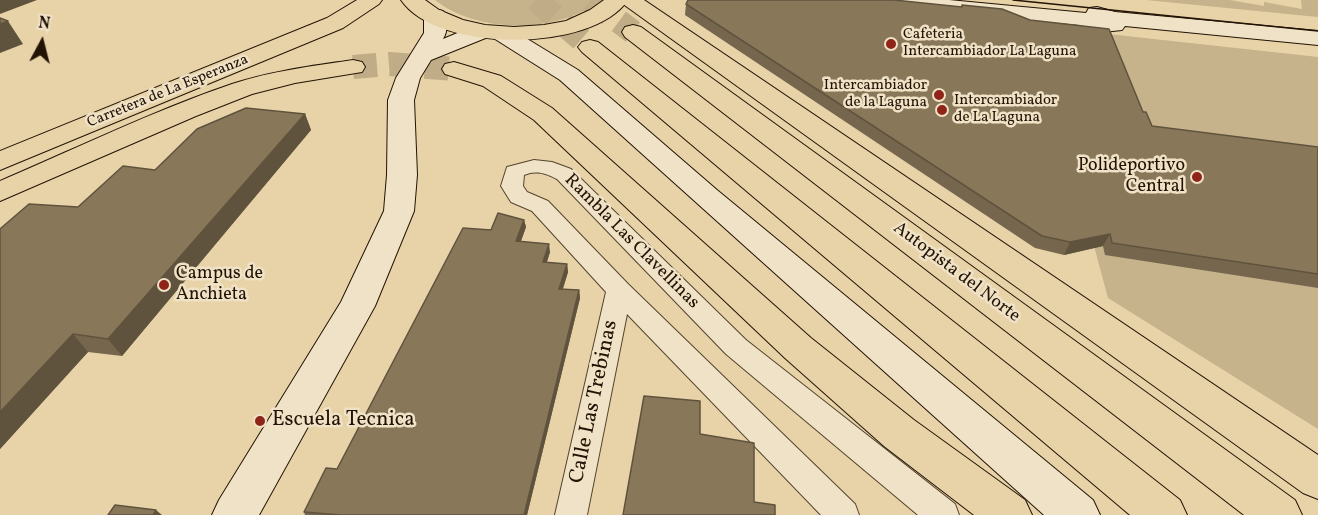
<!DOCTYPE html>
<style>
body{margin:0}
#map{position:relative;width:1318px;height:515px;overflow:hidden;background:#e7d3a7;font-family:Vollkorn,serif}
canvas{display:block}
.north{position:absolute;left:12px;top:12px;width:60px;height:60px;-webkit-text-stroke:4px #efe2c6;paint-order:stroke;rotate:7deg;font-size:16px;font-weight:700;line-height:24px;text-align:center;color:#231305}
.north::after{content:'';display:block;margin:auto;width:21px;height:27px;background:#231305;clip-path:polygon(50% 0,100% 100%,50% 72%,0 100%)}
</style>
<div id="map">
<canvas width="1318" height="515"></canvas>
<div class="north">N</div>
</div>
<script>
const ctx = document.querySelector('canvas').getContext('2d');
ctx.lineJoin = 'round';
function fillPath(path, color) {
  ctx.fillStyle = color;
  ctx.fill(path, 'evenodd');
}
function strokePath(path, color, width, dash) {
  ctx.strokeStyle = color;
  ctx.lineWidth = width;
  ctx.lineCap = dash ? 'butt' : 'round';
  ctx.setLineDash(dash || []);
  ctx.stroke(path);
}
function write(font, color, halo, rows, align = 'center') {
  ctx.font = font + ' Vollkorn,serif';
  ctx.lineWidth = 5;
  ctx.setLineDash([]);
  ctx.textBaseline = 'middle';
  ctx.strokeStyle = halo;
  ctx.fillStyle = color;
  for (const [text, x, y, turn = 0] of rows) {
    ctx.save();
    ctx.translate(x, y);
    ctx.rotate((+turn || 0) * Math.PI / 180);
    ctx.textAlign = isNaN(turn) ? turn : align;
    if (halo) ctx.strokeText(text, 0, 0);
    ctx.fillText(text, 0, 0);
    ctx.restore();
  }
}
fillPath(new Path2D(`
 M435,0H601C558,34 478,34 435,0Z
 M1146,0H1230L1264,6V2L1302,9L1301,0H1318V17Z
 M1035,26L1318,57V429L1108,298Z`), '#c6b28b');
strokePath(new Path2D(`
 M353,67L390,64L454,69`), '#c0ad87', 24, [24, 12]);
strokePath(new Path2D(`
 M536,0L590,47
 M590,0L633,32`), '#c0ad87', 24, [24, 12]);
const street = new Path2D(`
 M534,160L552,162L571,169L746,340L955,504L959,515H918L726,354L557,179C545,173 536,170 524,175L523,186L527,192L548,201L628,284L855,504L859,515H821L627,314L587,515H555L606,292L532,211L511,202L501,186L507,167Z`);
const secondary = new Path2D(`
 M871,0H949L1086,13L1089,8L1097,7L1115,12L1318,31V45L1125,26L1122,30L1103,32L1079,25L881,6L874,4Z
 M435,9L443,11C448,19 448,31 443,39L472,27L480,25L488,27L491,32L488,37L431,60L420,78L414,100L417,175L414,211L375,306L259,515H212L219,500L341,302L384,211L387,175L388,100L396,78L424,33V16L427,11Z
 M503,27L511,29L578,70L717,190L1093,500L1100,515H1044L560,80L495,39L492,34L495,29Z`);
const primary = new Path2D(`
 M357,0H382L379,4L343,28L0,170V151L327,18Z
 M401,0H425L439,10L463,20L485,25L514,27L544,25L566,21L590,10L604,0H628C592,53 437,53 401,0Z
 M353,60L362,62L365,67L362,72L295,83L252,94L196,116L0,201V181C77,148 153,111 232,84C271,71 313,66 353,60Z
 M454,62L501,76L552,108L811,338L914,420L1025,500L1032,515H974L884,446L785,358L534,120L483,86L445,74L442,69L445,64Z`);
const highway = new Path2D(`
 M620,0H644L1318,455V499L1303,493L623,4Z
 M633,25L641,27L1295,500L1302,515H1244L625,37L622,32L625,27Z
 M590,40L598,42L1180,500L1187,515H1130L582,52L578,47L582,42Z`);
strokePath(street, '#54432e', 2);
strokePath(secondary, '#231305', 2);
strokePath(primary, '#231305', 2);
strokePath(highway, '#231305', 2);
fillPath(street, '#efe2c6');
fillPath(secondary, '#efe2c6');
fillPath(primary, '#e7d3a7');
fillPath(highway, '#e7d3a7');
strokePath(new Path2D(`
 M1013,0L1318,31`), '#231305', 1.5);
fillPath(new Path2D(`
 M686,4L961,7L962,5L1143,112L1152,126L1318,147V288L1105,255L1103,246L1064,255L1035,248L685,15Z
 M305,114L311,130L122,356L88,352L0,449V229L78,207L155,170Z
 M524,220L526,227L521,241L550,252L547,262L567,264L568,272L563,289L579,290L580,298L527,515H305L304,512L337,469L491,230Z`), '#76664d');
fillPath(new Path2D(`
 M0,0H37L0,14Z
 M8,21L23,44L0,53V24Z
 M305,114L311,130L122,356L108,339Z
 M524,220L526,227L518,249L516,241Z
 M1110,234L1103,246L1064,255L1070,242Z
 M549,244L550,252L544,270L543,262Z
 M567,264L568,272L560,297L559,289Z
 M579,290L580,298L527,515H524Z
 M73,334L88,352L0,449V412Z
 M156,510L162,515H153Z`), '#60533e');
const building = new Path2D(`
 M688,0H894L962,7V5L1002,9L1030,20L1109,29L1143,112H1146L1152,126L1318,147V274L1112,243L1110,234L1070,242L1042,236L686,4Z
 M0,18L8,21L0,24Z
 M246,108L305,114L108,339L73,334L0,412V229L29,204L78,207L123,166L155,170L197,129Z
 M498,213L524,220L516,241L549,244L543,262L567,264L559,289L579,290L524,515H340L304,512L326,468L337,469L463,228L491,230Z
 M644,396L700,401V434L754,443V502L775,505V515H623Z
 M115,505L156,510L153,515H108Z`);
fillPath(building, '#897759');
strokePath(building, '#60533e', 1.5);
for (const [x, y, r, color] of [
 [891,44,6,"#8f2418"],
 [939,95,6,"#8f2418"],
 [942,110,6,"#8f2418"],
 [1197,177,6,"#8f2418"],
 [164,285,6,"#8f2418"],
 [260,421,6,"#8f2418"]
]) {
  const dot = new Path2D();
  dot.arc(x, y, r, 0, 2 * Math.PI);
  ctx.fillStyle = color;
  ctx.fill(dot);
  strokePath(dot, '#efe2c6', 2);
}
write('15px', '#231305', '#efe2c6', [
 ["Cafeteria",903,35],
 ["Intercambiador La Laguna",903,52],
 ["Intercambiador",927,86,"right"],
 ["de la Laguna",927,103,"right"],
 ["Intercambiador",954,101],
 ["de La Laguna",954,118]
], 'left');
write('15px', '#231305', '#efe2c6', [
 ["Carretera de La Esperanza",168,92,-22]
]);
write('18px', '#231305', '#efe2c6', [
 ["Polideportivo",1185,167],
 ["Central",1185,188],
 ["Campus de",176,275,"left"],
 ["Anchieta",176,296,"left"]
], 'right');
write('18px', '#231305', '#efe2c6', [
 ["Rambla Las Clavellinas",631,242,45],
 ["Autopista del Norte",956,273,37]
]);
write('21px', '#231305', '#efe2c6', [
 ["Calle Las Trebinas",595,402,-78]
]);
write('21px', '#231305', '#efe2c6', [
 ["Escuela Tecnica",272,421]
], 'left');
</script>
